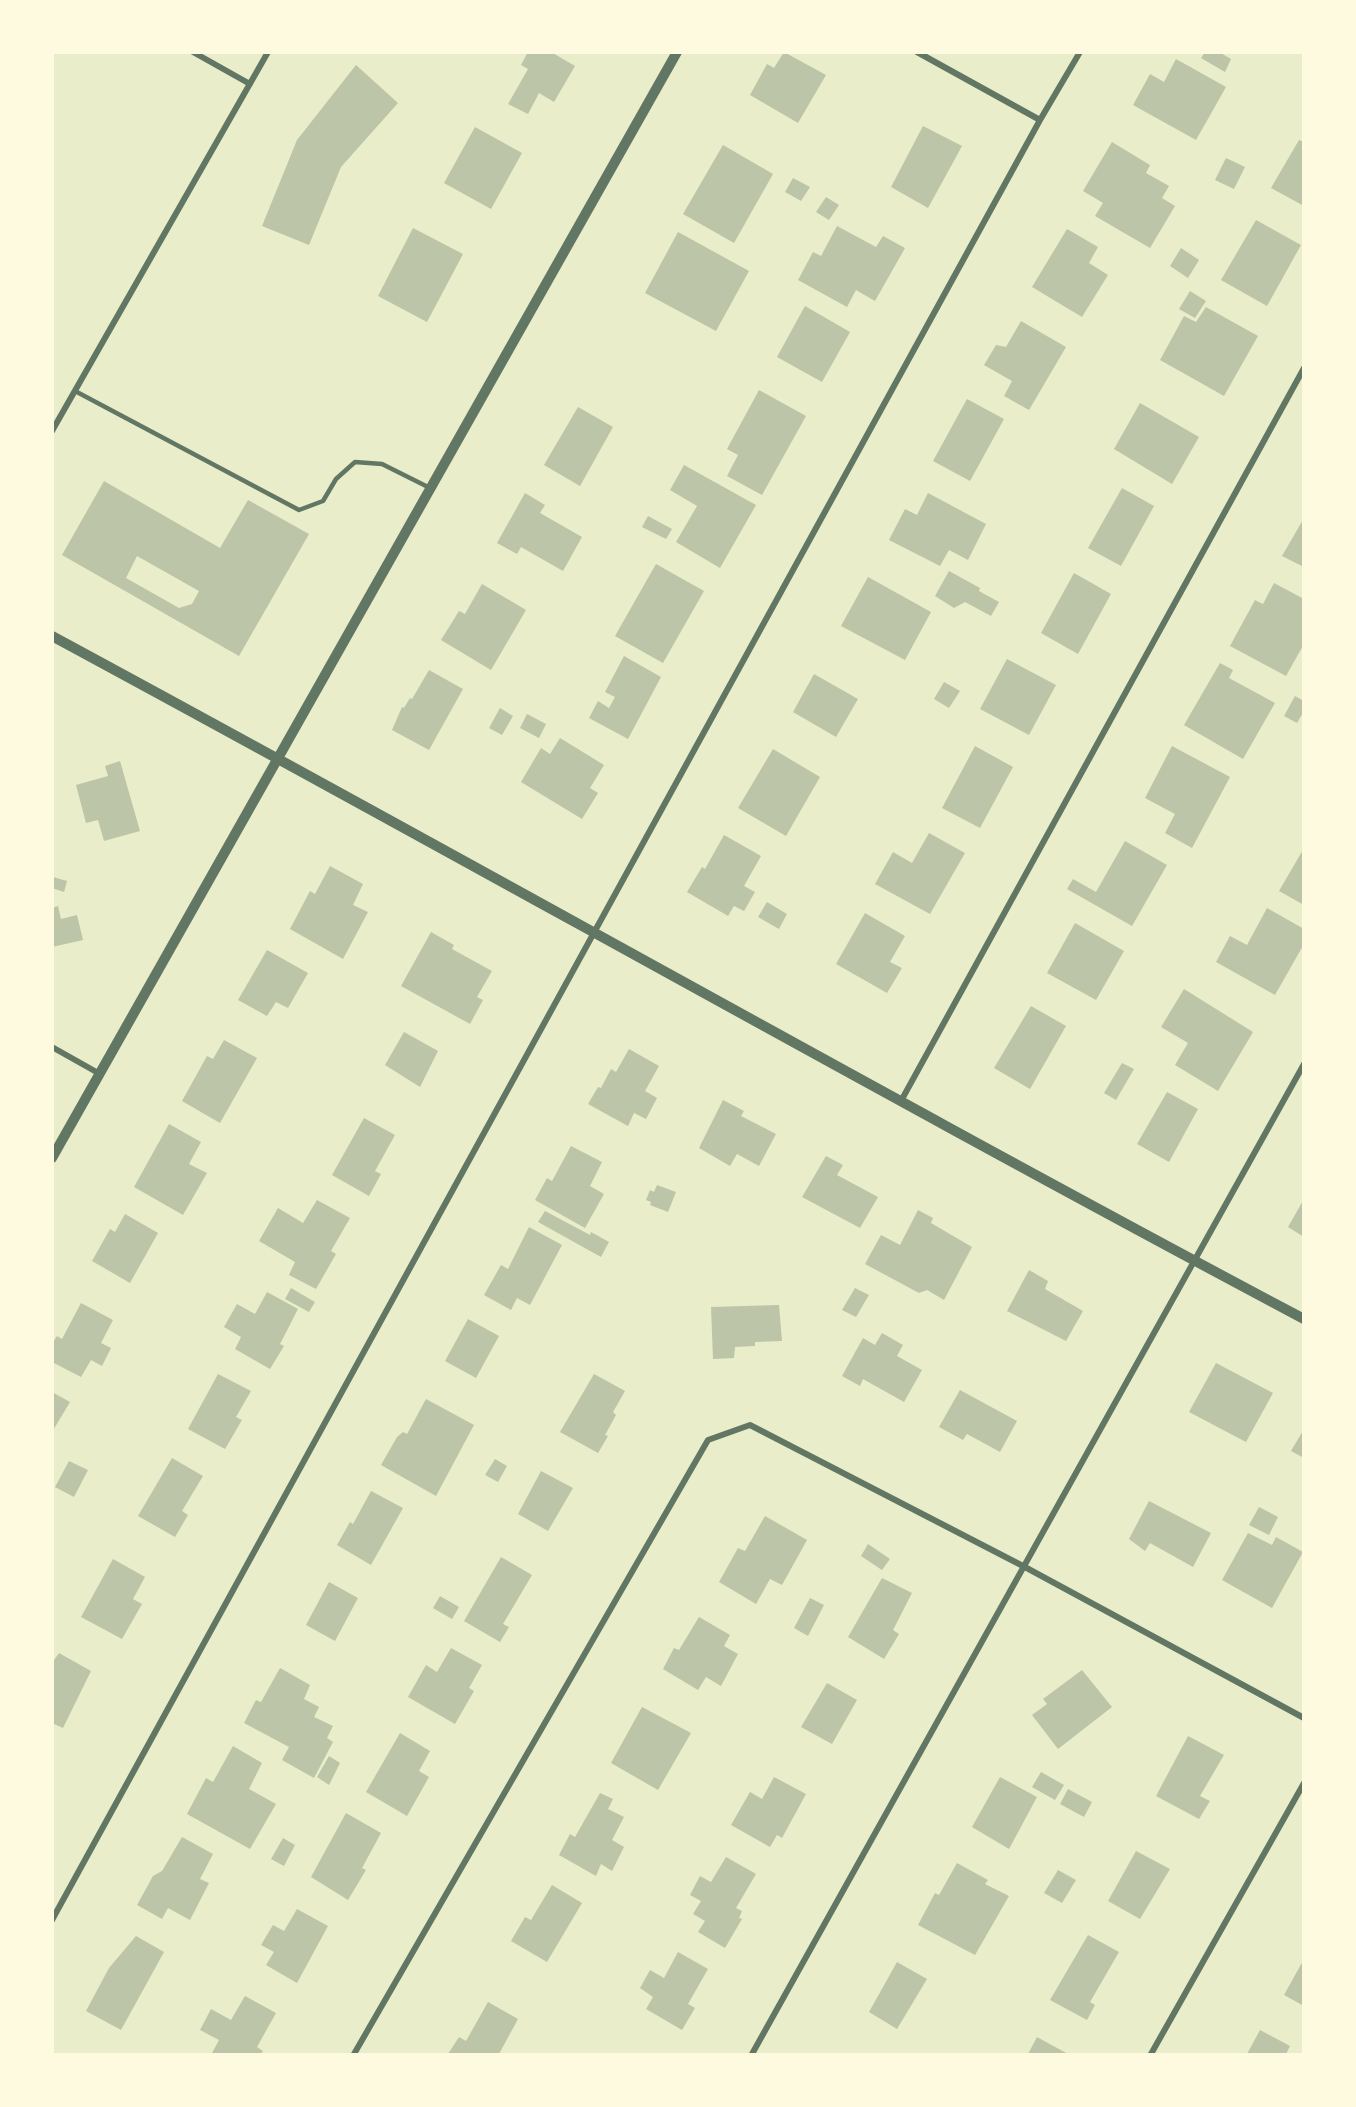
<!DOCTYPE html>
<style>
body{margin:0}
#map{position:relative;width:1356px;height:2107px;overflow:hidden;background:#e9edc9;font-family:"IBM Plex Sans",sans-serif}
canvas{display:block}
.frame{position:absolute;inset:0;border:54px solid #fefae0;pointer-events:none}
</style>
<div id="map">
<canvas width="1356" height="2107"></canvas>
<div class="frame"></div>
</div>
<script>
const ctx = document.querySelector('canvas').getContext('2d');
ctx.lineJoin = 'round';
function fillPath(path, color) {
  ctx.fillStyle = color;
  ctx.fill(path, 'evenodd');
}
function strokePath(path, color, width, dash) {
  ctx.strokeStyle = color;
  ctx.lineWidth = width;
  ctx.lineCap = dash ? 'butt' : 'round';
  ctx.setLineDash(dash || []);
  ctx.stroke(path);
}
fillPath(new Path2D(`
 M528,52H551L575,66L554,102L539,93L528,114L508,104L528,69L521,65Z
 M784,52L826,75L798,123L750,95L767,64L774,68Z
 M1205,52H1219L1231,59L1225,72L1201,58Z
 M1176,59L1226,87L1196,140L1133,105L1150,74L1164,82Z
 M356,65L398,103L341,167L309,245L262,226L297,140Z
 M923,126L962,146L928,208L891,187Z
 M475,127L522,153L491,209L444,183Z
 M1299,140L1304,142V206L1271,188Z
 M1112,142L1150,165L1146,173L1169,186L1162,198L1175,206L1150,248L1095,216L1103,203L1083,191Z
 M723,145L773,174L734,243L683,214Z
 M1226,158L1245,167L1234,189L1215,180Z
 M793,178L810,187L801,201L785,192Z
 M826,197L839,205L829,220L816,212Z
 M1256,220L1301,245L1267,306L1221,280Z
 M837,226L876,247L883,236L905,248L875,301L856,290L847,307L798,280L813,252L821,256Z
 M413,228L463,254L427,322L378,296Z
 M1067,229L1098,247L1089,263L1108,275L1082,317L1032,287Z
 M678,232L749,271L716,331L645,293Z
 M1181,248L1199,260L1188,278L1170,266Z
 M1190,291L1206,301L1195,318L1179,309Z
 M805,306L850,332L822,382L777,357Z
 M1206,307L1258,336L1224,396L1160,360L1184,316L1196,322Z
 M1021,321L1066,347L1029,410L1004,396L1012,381L984,365L996,345L1006,347Z
 M759,390L806,416L762,495L727,476L738,455L727,449Z
 M967,399L1004,419L970,481L933,461Z
 M1140,403L1199,437L1172,484L1114,449Z
 M578,407L613,427L580,486L544,465Z
 M684,465L756,505L720,568L676,542L697,506L670,490Z
 M104,481L220,548L248,500L309,534L239,656L62,555ZM137,556L199,591L192,604L179,608L126,578Z
 M1122,488L1154,506L1121,566L1088,548Z
 M525,493L545,505L540,513L582,537L563,571L521,547L517,554L497,543Z
 M928,493L986,524L968,560L949,550L940,566L889,540L905,509L917,515Z
 M648,516L672,529L666,539L642,527Z
 M1304,518V567L1282,556Z
 M656,564L704,591L663,663L615,636Z
 M949,571L980,588L979,591L999,602L991,616L965,602L954,608L935,596Z
 M1074,573L1111,594L1078,654L1041,633Z
 M868,577L931,612L905,660L841,626Z
 M1274,583L1304,599V644L1286,676L1230,646L1255,600L1263,604Z
 M482,584L526,610L491,670L441,640L459,611L465,614Z
 M624,656L661,677L628,739L589,718L598,701L609,708L615,697L605,692Z
 M1007,659L1056,685L1029,735L980,709Z
 M1220,663L1233,670L1229,678L1275,703L1243,759L1184,725Z
 M429,670L463,689L429,750L392,730L402,707L404,708L410,698L412,699Z
 M814,674L858,699L836,737L793,712Z
 M944,682L960,691L949,708L934,699Z
 M1295,696L1304,701V711L1297,723L1284,716Z
 M500,708L513,716L502,735L489,728Z
 M527,714L546,724L539,738L520,728Z
 M560,738L604,765L590,788L598,793L582,819L521,782L541,748L550,754Z
 M975,746L1013,767L980,828L942,808Z
 M1172,746L1230,777L1192,848L1165,833L1175,814L1145,798Z
 M773,749L820,777L786,836L738,808Z
 M120,761L140,831L104,841L98,820L86,823L76,785L108,776L105,766Z
 M929,833L965,853L930,914L875,884L893,852L912,863Z
 M724,835L761,856L744,886L755,892L744,911L734,906L728,916L687,892L702,867L705,869Z
 M1125,841L1167,865L1132,926L1067,889L1073,879L1096,892Z
 M1304,848V905L1279,891Z
 M330,866L363,884L353,905L368,912L343,959L290,929L310,891L315,894Z
 M53,877L67,881L64,892L52,888Z
 M767,902L787,914L779,929L758,917Z
 M58,906L61,919L77,915L83,940L52,947V908Z
 M1267,908L1304,929V944L1275,995L1216,962L1230,936L1247,945Z
 M865,913L905,936L890,962L902,968L887,993L836,964Z
 M1075,923L1124,951L1096,1000L1047,973Z
 M431,932L454,945L452,949L492,971L477,997L483,1000L470,1024L401,986Z
 M267,950L308,973L288,1008L276,1002L267,1016L238,1000Z
 M1184,989L1253,1032L1218,1091L1175,1065L1188,1043L1161,1027Z
 M1031,1006L1066,1026L1030,1089L994,1068Z
 M404,1032L438,1051L420,1087L385,1065Z
 M224,1040L257,1058L220,1123L182,1101L207,1056L213,1059Z
 M629,1049L659,1066L645,1091L657,1098L646,1119L634,1113L628,1126L588,1104L598,1087L601,1088L611,1069L616,1072Z
 M1122,1063L1134,1069L1116,1100L1104,1093Z
 M1167,1092L1198,1109L1169,1162L1137,1144Z
 M723,1100L744,1111L741,1116L776,1134L759,1166L737,1154L730,1166L699,1148Z
 M364,1118L395,1135L375,1171L381,1174L369,1196L332,1175Z
 M169,1124L201,1142L189,1164L207,1173L183,1215L134,1187Z
 M571,1146L602,1162L590,1186L604,1194L585,1228L535,1200L547,1178L552,1181Z
 M826,1156L843,1165L837,1175L878,1197L860,1228L802,1197Z
 M657,1185L676,1192L668,1212L650,1205L651,1202L646,1200L650,1190L654,1192Z
 M1304,1199V1237L1288,1227Z
 M317,1200L350,1218L331,1251L336,1254L316,1289L289,1275L295,1262L259,1241L278,1208L303,1223Z
 M918,1210L933,1218L931,1223L972,1247L944,1300L927,1290L919,1293L865,1264L881,1235L900,1245Z
 M545,1211L590,1235L591,1232L609,1242L601,1257L538,1222Z
 M125,1214L158,1233L130,1283L92,1261L110,1229L115,1232Z
 M529,1227L562,1245L530,1305L517,1298L511,1310L484,1295L501,1265L508,1269Z
 M1029,1270L1048,1281L1045,1289L1083,1311L1066,1341L1007,1311Z
 M291,1288L315,1302L309,1312L285,1299Z
 M855,1288L869,1295L856,1317L842,1310Z
 M267,1292L298,1309L280,1344L284,1346L270,1369L235,1349L241,1337L224,1327L237,1304L255,1314Z
 M81,1303L113,1320L101,1343L111,1348L102,1366L91,1360L81,1377L52,1362V1344L57,1336L62,1339Z
 M779,1305L782,1341L755,1342V1346L735,1347L734,1358L713,1359L711,1307Z
 M468,1319L499,1336L476,1378L445,1361Z
 M882,1333L903,1345L897,1356L922,1370L904,1402L863,1379L860,1386L842,1376L863,1338L875,1345Z
 M1216,1363L1273,1393L1246,1442L1189,1412Z
 M218,1374L251,1391L236,1417L242,1420L225,1449L188,1429Z
 M594,1374L625,1391L613,1412L616,1415L605,1435L608,1436L598,1453L560,1432Z
 M960,1390L1017,1421L1000,1452L967,1434L963,1440L939,1427Z
 M52,1392L70,1402L52,1432Z
 M426,1399L474,1425L436,1496L381,1465L397,1437L403,1432L407,1434Z
 M1304,1429V1458L1291,1451Z
 M172,1458L203,1476L182,1511L188,1515L175,1537L138,1516Z
 M495,1459L507,1466L498,1482L485,1475Z
 M69,1461L88,1470L74,1497L55,1487Z
 M541,1471L573,1488L548,1531L518,1514Z
 M371,1491L403,1508L371,1565L337,1545L350,1522L353,1524Z
 M1149,1501L1211,1533L1193,1567L1150,1543L1145,1551L1129,1539Z
 M1259,1507L1278,1517L1269,1535L1249,1525Z
 M765,1516L807,1540L782,1585L770,1579L756,1604L719,1582L738,1548L745,1551Z
 M1248,1533L1272,1545L1276,1537L1303,1552L1272,1608L1222,1580Z
 M868,1544L890,1559L882,1570L861,1556Z
 M501,1557L532,1575L503,1624L509,1627L500,1642L464,1621Z
 M113,1559L145,1577L133,1599L142,1604L122,1639L81,1617Z
 M882,1578L912,1593L893,1630L899,1634L884,1659L848,1637Z
 M329,1582L358,1598L335,1641L306,1625Z
 M440,1596L459,1607L452,1619L433,1608Z
 M810,1598L824,1605L808,1636L794,1628Z
 M699,1617L730,1635L724,1646L738,1654L721,1686L706,1677L698,1690L663,1669L674,1648L679,1650Z
 M451,1648L482,1665L469,1688L474,1691L455,1724L408,1697L426,1665L437,1672Z
 M59,1653L91,1671L63,1728L52,1723V1663Z
 M280,1668L310,1685L304,1699L319,1707L314,1717L333,1726L327,1738L333,1742L314,1778L282,1760L289,1747L244,1723L256,1700L261,1702Z
 M1082,1670L1112,1707L1058,1749L1032,1715L1047,1704L1043,1699Z
 M827,1683L857,1700L832,1744L801,1727Z
 M642,1707L691,1733L658,1790L611,1763Z
 M400,1733L430,1751L419,1771L429,1777L407,1816L366,1792Z
 M1188,1736L1224,1755L1200,1796L1210,1801L1199,1819L1156,1796Z
 M233,1746L262,1763L249,1789L276,1804L250,1849L187,1814L206,1778L213,1782Z
 M329,1756L340,1763L329,1785L317,1777Z
 M1041,1772L1064,1785L1055,1800L1032,1787Z
 M774,1777L806,1794L782,1838L777,1835L770,1847L731,1825L750,1792L762,1799Z
 M1000,1777L1037,1797L1009,1849L972,1827Z
 M1068,1789L1092,1802L1084,1817L1060,1804Z
 M600,1793L613,1799L608,1809L624,1817L612,1840L624,1847L612,1871L601,1864L596,1876L559,1855L570,1834L575,1837Z
 M346,1813L381,1833L362,1868L366,1870L348,1900L311,1877Z
 M182,1837L213,1854L200,1879L209,1883L190,1920L168,1908L162,1919L137,1905L153,1876L162,1871Z
 M283,1838L295,1845L284,1866L271,1859Z
 M1136,1851L1170,1869L1140,1919L1108,1901Z
 M726,1857L756,1874L736,1908L742,1911L739,1918L742,1919L725,1948L698,1932L705,1921L693,1914L701,1901L690,1895L700,1876L711,1882Z
 M957,1863L988,1880L985,1884L1009,1896L975,1955L918,1925L935,1893L939,1895Z
 M1058,1870L1076,1880L1062,1903L1044,1893Z
 M552,1885L582,1903L547,1962L511,1941L525,1917L531,1920Z
 M297,1909L328,1926L297,1983L266,1965L274,1952L261,1945L273,1925L284,1931Z
 M1088,1935L1119,1952L1090,2002L1095,2005L1087,2020L1050,2000Z
 M136,1936L164,1952L121,2030L86,2011L109,1968Z
 M678,1952L708,1969L688,2004L695,2008L682,2030L646,2009L653,1997L640,1988L650,1970L664,1978Z
 M1304,1959V2006L1284,1995Z
 M897,1962L927,1979L897,2029L869,2012Z
 M245,1996L276,2013L257,2047L263,2051L261,2054H214L212,2053L219,2040L200,2030L211,2009L231,2020Z
 M488,2002L518,2019L499,2054H448L459,2037L466,2041Z
 M1260,2030L1290,2046L1286,2054H1247Z
 M1037,2037L1068,2054H1028Z`), '#bcc5a7');
strokePath(new Path2D(`
 M75,391L299,510L323,501L336,479L355,462L382,464L430,488`), '#617663', 4.5);
strokePath(new Path2D(`
 M193,52L250,84
 M917,52L1040,120
 M52,431L268,52
 M52,1047L100,1074
 M901,1101L1304,368
 M52,1920L1040,120L1080,52
 M354,2054L708,1440L750,1425L1023,1566L1304,1718
 M752,2054L1304,1064
 M1151,2054L1304,1783`), '#617663', 6);
strokePath(new Path2D(`
 M52,636C471,862 884,1096 1304,1319
 M52,1158L677,52`), '#617663', 10);
</script>
